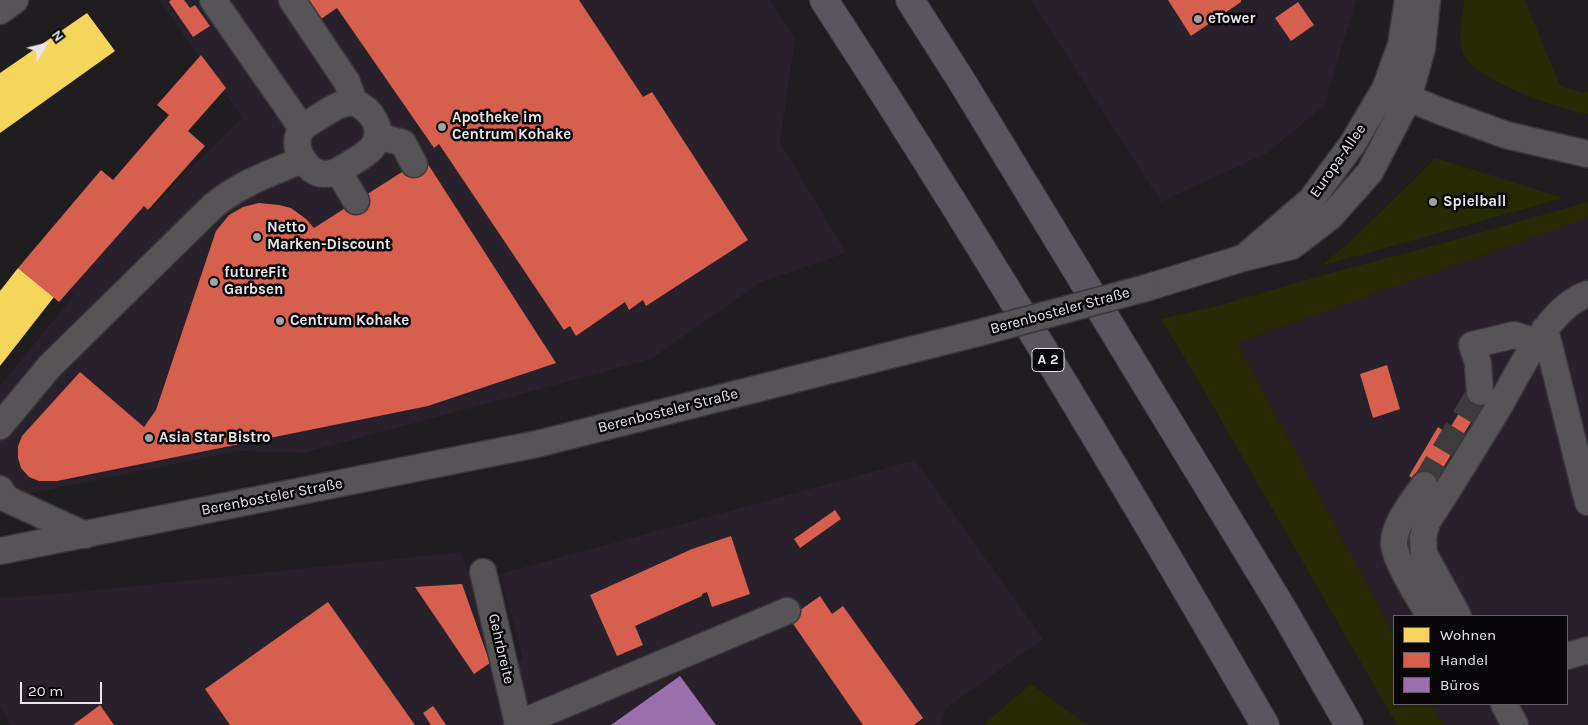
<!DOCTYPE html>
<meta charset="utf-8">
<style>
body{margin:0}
#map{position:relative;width:1588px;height:725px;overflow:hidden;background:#1f1d20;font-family:Karla,sans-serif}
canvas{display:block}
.legend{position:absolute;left:1393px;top:615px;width:175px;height:90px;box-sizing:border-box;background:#090709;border:1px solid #636063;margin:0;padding:6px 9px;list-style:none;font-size:15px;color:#e9e6ea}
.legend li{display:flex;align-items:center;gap:10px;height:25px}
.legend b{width:25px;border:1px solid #636063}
.north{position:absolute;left:20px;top:20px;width:50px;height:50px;-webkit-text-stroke:4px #090709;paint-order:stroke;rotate:54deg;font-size:14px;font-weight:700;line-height:20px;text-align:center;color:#e9e6ea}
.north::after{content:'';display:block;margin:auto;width:18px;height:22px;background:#e9e6ea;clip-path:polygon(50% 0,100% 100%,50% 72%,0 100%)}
.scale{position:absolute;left:20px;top:682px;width:82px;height:22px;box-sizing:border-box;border:2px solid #e9e6ea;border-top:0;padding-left:6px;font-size:15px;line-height:18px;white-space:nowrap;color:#e9e6ea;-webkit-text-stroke:4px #090709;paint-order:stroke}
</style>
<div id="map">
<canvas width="1588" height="725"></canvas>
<ul class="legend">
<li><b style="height:14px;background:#f6d55c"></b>Wohnen</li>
<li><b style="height:14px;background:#d6604d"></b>Handel</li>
<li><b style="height:14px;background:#9970ab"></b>Büros</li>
</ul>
<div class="north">N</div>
<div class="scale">20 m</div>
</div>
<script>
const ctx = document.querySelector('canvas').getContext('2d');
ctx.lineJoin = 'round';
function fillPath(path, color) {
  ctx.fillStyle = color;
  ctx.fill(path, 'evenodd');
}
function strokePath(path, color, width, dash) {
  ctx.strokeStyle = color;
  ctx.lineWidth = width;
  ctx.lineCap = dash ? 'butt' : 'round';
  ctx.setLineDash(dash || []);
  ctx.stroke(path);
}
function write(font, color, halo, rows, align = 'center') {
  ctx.font = font + ' Karla,sans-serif';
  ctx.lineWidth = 5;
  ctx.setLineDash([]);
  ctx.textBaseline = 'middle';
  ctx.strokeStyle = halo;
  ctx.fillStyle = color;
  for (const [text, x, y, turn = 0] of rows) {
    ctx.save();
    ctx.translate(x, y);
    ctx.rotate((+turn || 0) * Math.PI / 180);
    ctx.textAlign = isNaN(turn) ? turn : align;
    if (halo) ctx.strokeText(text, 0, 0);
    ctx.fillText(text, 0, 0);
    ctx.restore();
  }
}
fillPath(new Path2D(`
 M159,0H769L795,39L780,142L846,253L761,282L651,359L304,453L238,451L23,495L0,503V386L74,295L69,291L144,206L150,211L183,176L242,118Z
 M1031,0H1356L1324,106L1267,153L1161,202Z
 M1588,218V725H1444L1432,704H1567V616H1394V634L1237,343Z
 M915,460L1043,639L945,709L941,725H11L0,708V598L68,593L462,552L497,667L523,659L500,574Z`), '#28202a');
fillPath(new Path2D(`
 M1464,0H1525L1560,86L1583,93L1588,91V114C1561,110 1473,80 1463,53C1457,37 1463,17 1464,0Z
 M1436,158L1563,198L1321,266L1352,240Z
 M1588,202V218L1237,343L1394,634V704H1432L1444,725H1397L1201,385L1161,319L1217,306L1327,274L1440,244Z
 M1031,684L1087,725H983Z`), '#272a04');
fillPath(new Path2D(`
 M87,13L115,51L0,133V73Z
 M18,268L54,297L0,366V291Z`), '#f6d55c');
fillPath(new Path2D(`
 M171,0H184L190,8L195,5L210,26L193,37L169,2Z
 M309,0H579L643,97L652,92L748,240L646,306L643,300L629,310L625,302L576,336L570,326L564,330L439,144L434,148L337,8L321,19Z
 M1168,0H1241V2L1191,36Z
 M1298,2L1314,25L1291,41L1275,18Z
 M201,55L226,88L188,131L205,146L148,210L144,206L59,302L18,268L101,170L113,180L169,115L157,105Z
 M424,158L556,363L428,406L57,481H39L29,477L21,468L18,458V446L22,436L80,372L144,427L156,410L216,231L229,215L243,207L259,203L279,205L291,208L306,219L314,228Z
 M1387,365L1400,409L1373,418L1360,374Z
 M1474,388L1487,396L1430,489L1409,476L1438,427L1447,433Z
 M835,510L841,519L800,548L794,539Z
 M731,536L750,594L712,607L707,592L702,594V596L635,626L643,645L617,656L590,595L692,549Z
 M462,584L490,663L474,674L415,587Z
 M820,596L832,614L843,606L923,718L914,725H863L789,618Z
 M328,602L415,725H230L205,689Z
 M100,705L114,725H73Z
 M433,706L436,710L446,725H431L423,713Z`), '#d6604d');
fillPath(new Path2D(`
 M680,676L716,725H611Z`), '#9970ab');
strokePath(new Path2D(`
 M1424,485L1480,392`), '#3d3b3e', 26, [26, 13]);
const minor = new Path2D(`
 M213,0L302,128
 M292,0L347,82L354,102
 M0,11L15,0
 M1393,92L1440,111L1506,135L1588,154
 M354,102C370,109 385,127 374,145C370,152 362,156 356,160C343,169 326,181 311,169C300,159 291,141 303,128C307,123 316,119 322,115C333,108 340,103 354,102Z
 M377,136L403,143L414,164
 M339,172L356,201
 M1248,254L1311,200L1353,143L1385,89L1401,45L1408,0
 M1146,288L1243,258L1292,246L1331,216L1370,172L1408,99L1422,48L1427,0
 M1545,329L1588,502
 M1480,392L1478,363L1472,345L1514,335L1536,342
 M0,426L50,366L213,206C239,184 271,173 302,160
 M1424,485C1413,501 1394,524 1394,543C1394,560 1421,601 1430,616
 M0,489L7,499L85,535
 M0,551L537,444L978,333
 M483,572L518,724L517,725
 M1458,616L1424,554L1423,537L1427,522C1450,487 1472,451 1494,415C1516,380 1546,307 1588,294
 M1567,656L1588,650
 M1504,704L1515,725
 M518,724L787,611`);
const highway = new Path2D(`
 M824,0C978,237 1124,480 1265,725
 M910,0L961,80L1282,608L1349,725`);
strokePath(minor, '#3a373a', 29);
strokePath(highway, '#3a373a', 30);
strokePath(minor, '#565456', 26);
strokePath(highway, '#59565f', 28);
const minorBridge = new Path2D(`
 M978,333L1146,288`);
strokePath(minorBridge, '#3a373a', 29, []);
strokePath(minorBridge, '#565456', 26);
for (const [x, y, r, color] of [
 [1198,19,5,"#a2a0a3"],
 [442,127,5,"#a2a0a3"],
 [1433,202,5,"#a2a0a3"],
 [257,237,5,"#a2a0a3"],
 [214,282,5,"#a2a0a3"],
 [280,321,5,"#a2a0a3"],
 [149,438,5,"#a2a0a3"]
]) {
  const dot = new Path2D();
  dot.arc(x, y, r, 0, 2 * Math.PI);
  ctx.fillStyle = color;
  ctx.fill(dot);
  strokePath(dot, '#090709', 2);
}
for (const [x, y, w] of [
 [1048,360,32]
]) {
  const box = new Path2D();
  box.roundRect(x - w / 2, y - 11.5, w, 23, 4);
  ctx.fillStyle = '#090709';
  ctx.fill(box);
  strokePath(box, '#e9e6ea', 1);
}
write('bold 14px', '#e9e6ea', null, [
 ["A 2",1048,360]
]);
write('bold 15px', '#e9e6ea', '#090709', [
 ["eTower",1208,19],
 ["Apotheke im",452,118],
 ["Centrum Kohake",452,135],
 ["Spielball",1443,202],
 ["Netto",267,228],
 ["Marken-Discount",267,245],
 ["futureFit",224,273],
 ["Garbsen",224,290],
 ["Centrum Kohake",290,321],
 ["Asia Star Bistro",159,438]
], 'left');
write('15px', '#e9e6ea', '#090709', [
 ["Europa-Allee",1338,161,-55],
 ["Berenbosteler Straße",1060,311,-15],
 ["Berenbosteler Straße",668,411,-14],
 ["Berenbosteler Straße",272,497,-11],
 ["Gehrbreite",501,649,77]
]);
</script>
